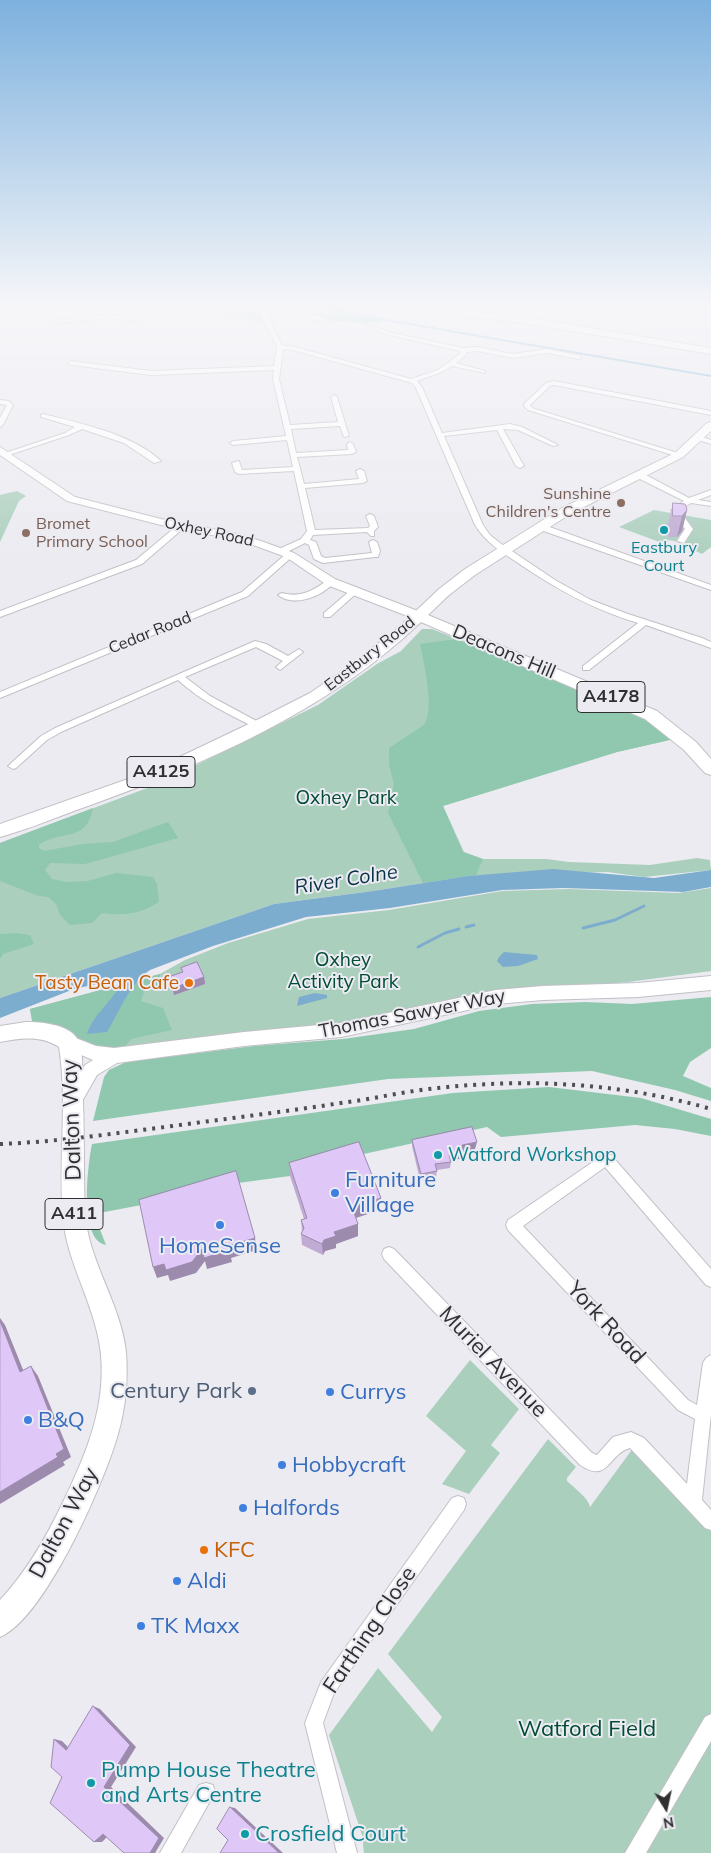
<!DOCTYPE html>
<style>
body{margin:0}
#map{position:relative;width:711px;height:1853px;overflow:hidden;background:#ebebf1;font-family:Mulish,sans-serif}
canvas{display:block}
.north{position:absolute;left:641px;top:1783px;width:50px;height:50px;-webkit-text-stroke:4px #ebebf1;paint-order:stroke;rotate:170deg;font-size:14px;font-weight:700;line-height:20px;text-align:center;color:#302f32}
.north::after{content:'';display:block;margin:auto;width:18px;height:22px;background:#302f32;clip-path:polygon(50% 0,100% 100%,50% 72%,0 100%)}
</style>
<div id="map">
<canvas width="711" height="1853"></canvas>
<div class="north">N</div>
</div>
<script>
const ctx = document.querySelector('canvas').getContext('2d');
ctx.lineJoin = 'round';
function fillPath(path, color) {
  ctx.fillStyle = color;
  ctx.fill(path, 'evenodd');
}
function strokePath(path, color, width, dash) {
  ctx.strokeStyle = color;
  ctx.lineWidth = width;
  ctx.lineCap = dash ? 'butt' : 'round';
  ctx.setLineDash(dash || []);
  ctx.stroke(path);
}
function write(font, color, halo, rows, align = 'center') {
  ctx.font = font + ' Mulish,sans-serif';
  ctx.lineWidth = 4;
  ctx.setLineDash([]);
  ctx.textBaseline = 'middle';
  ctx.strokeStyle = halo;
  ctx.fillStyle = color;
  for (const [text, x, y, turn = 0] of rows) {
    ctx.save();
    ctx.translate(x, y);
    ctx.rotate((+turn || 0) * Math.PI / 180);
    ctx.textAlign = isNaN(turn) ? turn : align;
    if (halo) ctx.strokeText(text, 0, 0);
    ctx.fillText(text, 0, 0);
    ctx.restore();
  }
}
fillPath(new Path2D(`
 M241,310H258L264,324L217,311Z
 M17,491L26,496L19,501L0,542V495Z
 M654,510L711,520V547L702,554L675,541L666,540L662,543L619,527Z
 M422,629H432L612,701L674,739L617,752L443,806L464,852L483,859H546L569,862L650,865L697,858L710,860L711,870L644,877L607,872L468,876L373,891L274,904L0,998V843L158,784L318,705L377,664L401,651Z
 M711,888V971L628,982L568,988L384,1019L123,1049L87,1047L72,1032L33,1026L30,1009L160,974L185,960L228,943L308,919L389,910L502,891L569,889L678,893Z
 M470,1360L519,1409L491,1445L500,1453L469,1494L442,1484L466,1451L426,1416Z
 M548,1439L576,1467L567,1478V1481C574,1488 588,1497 590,1507L639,1440L711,1511V1853H364L362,1835L329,1735L378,1668L432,1732L442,1717L388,1654Z`), '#abcfbd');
fillPath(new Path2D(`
 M332,308L386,319L379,323C373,321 370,323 364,323C347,322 327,321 311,315Z
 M456,639L653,719L674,739L617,752L443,806L463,852L483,859L476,875L423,883L388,813L394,784L389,765V748L424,725C435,709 424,664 420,644Z
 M93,808C86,844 61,829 39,845V848L44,851L82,844L113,842L168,822L178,838L85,864L50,863L45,870L52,879L66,882L88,881L116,873L153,877L157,884L159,902C140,914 124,916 102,913L92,923L70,925L60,915L56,904L48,897L39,896L0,881V843Z
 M15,933L30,935L34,944L3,954L0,959V934Z
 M160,974V985L145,989L141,1001L163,1008L172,1030L131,1039L123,1049L87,1047L72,1032L33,1026L30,1009Z
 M711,997V1048L690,1062L683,1076L711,1088V1101L675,1090L592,1071L388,1079L93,1121L104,1077L109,1070L126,1062L254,1046L343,1039L414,1029L479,1011L532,1004L586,1002L632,1004Z
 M549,1087L641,1098L711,1119V1136L675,1129L635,1125L501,1137L487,1127L359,1155L290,1176L238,1183L173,1199L94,1214L106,1245C78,1240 88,1163 92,1144L453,1093Z`), '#8fc8ae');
fillPath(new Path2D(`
 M553,869L654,878L711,870V887L683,892L564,888L502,890L390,908L306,917L213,946L150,970C129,984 120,1011 107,1032L87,1034C92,1015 117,997 122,981L120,979L74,989L0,1018V998L274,904L373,891L468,876Z
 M504,952L537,955L538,959L518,966L503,967L497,961L499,957Z
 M315,993L327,995V998L297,1006L299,997Z`), '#7dadce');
strokePath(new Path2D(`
 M326,306L363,316L711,376`), '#7dadce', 2);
strokePath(new Path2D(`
 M466,927L474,925
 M583,928L615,920L644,906
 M418,947L445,933L459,929`), '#7dadce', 3);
const street = new Path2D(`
 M97,306L155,309L249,306H263L265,310L293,308L332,321L329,323L312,319L292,312L267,314L282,345L295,347L411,379L438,370L460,354V351L385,334L366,326V324L389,332L463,348L477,347L513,354L547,349L581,356V358L579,359L547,353L513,358L477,351L466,352L465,356L456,363L485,371V373L452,366L442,372L417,381L422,387L442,433L510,424L522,427L558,445L553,446L518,430L503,429L524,466L520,468L516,466L497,430L444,436L483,525L490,535L500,543L555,580L591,600L628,614L702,638L711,642V648L646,625L589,670H583V666L638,623C594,610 556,589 518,563C502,552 486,543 475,525L416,388L412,383L293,350L283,349L279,379L290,425L338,422L331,397L334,395L337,397L349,436L344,437L340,426L291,429L296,453L348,450L347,444L350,442L353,444L356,452L352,454L297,457L304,484L359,479L356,471L360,469L364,471L367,481L363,483L305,488L315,530L368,528L370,526L366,516L370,514L374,516L378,527L374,531V536H371L367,532L313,535L310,540L316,542L321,556L325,558L372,553L369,542L373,540L377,542L380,551L378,557H375L323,563L314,559L309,545L305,543L285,553H279V549L301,539L307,531L294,471L239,474L235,472L232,463L239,461L242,470L293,467L287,440L233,445L230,443L233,441L286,436L273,379L274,370L151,375L71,365L68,363L71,361L151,371L274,366L277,347L258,309L153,313V315L136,321L108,318L57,323L54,321L105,315L104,308ZM110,309L150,313L136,317L110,315Z
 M554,381L711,411V415L554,385L550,386L530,405L532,408L681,454V456L679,457L528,410L524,406V404L546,383Z
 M0,400L9,401L13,405L3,425L0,427V418L7,405L0,404Z
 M43,414C80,423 132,434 161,461L154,463L124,443L82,429L69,435L9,455H5V453L65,433L75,427L41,417V415Z
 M698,436L711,440V444L696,439L695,438Z
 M638,474H644L689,498L711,490V495L698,500L711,502V506L691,503L679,510L693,529L684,543L677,541L685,529L671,510L684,501L638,478Z
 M179,524L186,526L142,564L0,617V611L136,560Z
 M538,525H544L711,585V590L538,529Z
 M287,553L294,555L248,596L0,698V692L242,592Z
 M328,580L335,582C322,596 295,608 278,595L282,593C301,598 312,591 328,580Z
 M352,589H358L359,591L330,617H324V613Z
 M255,641L266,644L288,656L299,649L303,652L280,670L276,667L283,661L256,647L185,677L210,696L262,724V728H256C228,714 201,701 178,680L61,732L47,740L16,768L13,769L8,766L41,736L55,728Z
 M606,1153L611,1155L711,1269V1287L706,1285L605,1167L523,1226L688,1400L697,1405L703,1363L706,1358L711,1355V1414L702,1500L711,1510V1530L705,1528L630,1448C608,1454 609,1484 580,1465L384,1259L382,1254L384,1249L389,1247L394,1249L592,1453L597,1455L613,1437L631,1432L644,1438L687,1484L695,1419L678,1410L508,1230L506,1225L508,1220Z
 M458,1496L464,1498L466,1504L464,1510L334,1693L323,1723L357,1853H337L305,1723L321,1682L452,1498Z
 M711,1714V1741L646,1853H625L705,1717Z
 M206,1783L213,1785L215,1792L181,1853H160L199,1785Z`);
const secondary = new Path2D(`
 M405,306H427L536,319L711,348V354L536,325L409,308Z
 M0,447L75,497L161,519L229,532L261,541L294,553L335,579L423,613L425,616L419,620L415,619L327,585L286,557L253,545L227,538L161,525L67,501L0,455Z
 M711,976V990L638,997L543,1000L496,1004L341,1037L244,1046L117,1063L97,1075L81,1103L74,1105L67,1103L65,1097L85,1065L93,1060L62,1047L59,1042L62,1037L68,1035L96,1046L114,1048L244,1032L341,1023L496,990L543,986L638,983Z`);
const primary = new Path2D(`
 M711,422V431L683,457L570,514L475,575L449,595L428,615L657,711L696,742L711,759V775L705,773L684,750L645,719L421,622C328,711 205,764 85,807C57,817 29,829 0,837V824L148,772L253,722L310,693L351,665L399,627L439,589L465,569L562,508L675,453L707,423Z
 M26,1022C41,1022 66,1024 76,1037C84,1048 82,1069 82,1082C85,1126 83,1170 85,1214C89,1263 121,1304 126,1352C128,1379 126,1407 118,1434C105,1481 45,1618 0,1637V1600C27,1571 46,1538 63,1502C89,1449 112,1392 97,1332C88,1293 66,1257 63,1217C58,1160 68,1103 59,1047C41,1035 20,1038 0,1042V1026Z`);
strokePath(street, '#c0c0c6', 2);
strokePath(secondary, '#c0c0c6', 2);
strokePath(primary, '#c0c0c6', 2);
fillPath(street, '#fff');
fillPath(secondary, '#fff');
fillPath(primary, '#fff');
strokePath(new Path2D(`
 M0,1144C55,1142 110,1134 165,1127C224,1119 283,1112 341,1103C373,1099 406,1091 438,1088C531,1078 621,1083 711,1109`), '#4f4e52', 4, [3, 6]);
fillPath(new Path2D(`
 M673,503L687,510L682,531L677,537H668V524Z
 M181,968L204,977L205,984L174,995L169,984L168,977L182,972Z
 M412,1140L475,1149L464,1151L463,1158L451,1161L450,1168L437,1170L436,1177L420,1180L412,1146Z
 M289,1163L380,1210L356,1218L358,1224V1236L336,1244V1248L325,1251L323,1255L302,1245L301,1234L302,1231L301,1220L304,1219L290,1176Z`), '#c0abd4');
fillPath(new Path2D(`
 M687,510L682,531L677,537L682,516Z
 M204,977L205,984L174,995L173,988Z
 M477,1142L475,1149L461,1152L462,1145Z
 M464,1152L463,1158L448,1161L449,1155Z
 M381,1198L380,1210L352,1219V1207Z
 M358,1224V1236L336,1244V1248L325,1251L323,1255L322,1244L324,1240L334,1232Z
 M255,1238L257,1250L231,1258L232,1262L207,1269L205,1261L196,1273L170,1281L168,1275L157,1278L153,1267L202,1249L228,1246Z
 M0,1318L5,1325L28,1382L20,1372L0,1321Z
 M31,1366L38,1376L71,1457L63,1462L65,1465L0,1504V1492Z
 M93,1706L100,1709L136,1747L111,1787L164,1838L155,1853H150L104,1787Z
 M54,1739L62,1741L73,1752L66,1750Z
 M230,1807L235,1808L283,1853H279Z
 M103,1834H110L102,1842H94Z`), '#9c8bad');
const building = new Path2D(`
 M673,503L685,504L686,506L687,510L682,516H673Z
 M197,962L204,977L173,988L168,977L183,972L181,968Z
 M472,1127L477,1142L462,1145L464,1152L449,1155L451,1162L435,1164L437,1171L421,1174L412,1140Z
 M359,1142L381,1198L352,1207L358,1224L334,1232L336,1236L324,1240L322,1244L301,1234L304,1228L301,1220L307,1218L289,1163Z
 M236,1171L255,1238L228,1246L230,1250L204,1258L202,1249L192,1262L166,1270L164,1264L153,1267L139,1200Z
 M0,1321L20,1372L31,1366L64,1449L56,1454L58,1457L0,1492Z
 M93,1706L130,1745L104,1787L159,1838L150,1853H124L103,1834L94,1842L50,1803L62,1777L51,1767L54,1739L66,1750Z
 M230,1807L279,1853H220L228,1840L217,1829Z`);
fillPath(building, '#dfc7f7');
strokePath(building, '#9c8bad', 1);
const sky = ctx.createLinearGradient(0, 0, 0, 565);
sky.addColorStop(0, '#7db1de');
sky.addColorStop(0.54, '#f6f6f9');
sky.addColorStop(1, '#f6f6f900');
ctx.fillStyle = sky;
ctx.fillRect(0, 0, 711, 565);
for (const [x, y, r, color] of [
 [621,503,5,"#8d6e63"],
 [664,530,5,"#0f9aa8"],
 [26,533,5,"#8d6e63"],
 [189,983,5,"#e8710a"],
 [438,1155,5,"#0f9aa8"],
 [335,1193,5,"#3f7fe0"],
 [220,1225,5,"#3f7fe0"],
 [252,1391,5,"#5c6f8a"],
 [330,1392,5,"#3f7fe0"],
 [28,1420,5,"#3f7fe0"],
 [282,1465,5,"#3f7fe0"],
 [243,1508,5,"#3f7fe0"],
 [204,1550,5,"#e8710a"],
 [177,1581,5,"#3f7fe0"],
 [141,1626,5,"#3f7fe0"],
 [91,1783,5,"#0f9aa8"],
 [245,1834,5,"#0f9aa8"]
]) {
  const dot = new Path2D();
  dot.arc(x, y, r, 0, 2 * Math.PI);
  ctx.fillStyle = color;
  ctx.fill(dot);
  strokePath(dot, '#ebebf1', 2);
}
write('16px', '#785e54', '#ebebf1', [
 ["Sunshine",611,494],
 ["Children's Centre",611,512],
 ["Bromet",36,524,"left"],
 ["Primary School",36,542,"left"]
], 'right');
write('16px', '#302f32', '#ebebf1', [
 ["Oxhey Road",209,532,12],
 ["Cedar Road",150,633,-22],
 ["Eastbury Road",370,654,-38]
]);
write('16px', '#0d838f', '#ebebf1', [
 ["Eastbury",664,548],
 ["Court",664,566]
]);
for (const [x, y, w] of [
 [611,697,68],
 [161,772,68],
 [74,1214,58]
]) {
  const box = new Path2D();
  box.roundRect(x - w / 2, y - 15.5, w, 31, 4);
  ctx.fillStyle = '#ebebf1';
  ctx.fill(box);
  strokePath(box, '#302f32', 1);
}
write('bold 18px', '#302f32', null, [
 ["A4178",611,697],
 ["A4125",161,772],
 ["A411",74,1214]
]);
write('19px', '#302f32', '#ebebf1', [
 ["Deacons Hill",504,652,23],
 ["Thomas Sawyer Way",412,1014,-11]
]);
write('19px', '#004c34', '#ebebf1', [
 ["Oxhey Park",346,798],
 ["Oxhey",343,960],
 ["Activity Park",343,982]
]);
write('19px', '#c56008', '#ebebf1', [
 ["Tasty Bean Cafe",179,983]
], 'right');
write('19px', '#0d838f', '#ebebf1', [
 ["Watford Workshop",448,1155]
], 'left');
write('italic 20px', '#0a3249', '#ebebf1', [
 ["River Colne",346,880,-9]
]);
write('22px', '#302f32', '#ebebf1', [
 ["Dalton Way",72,1120,-92],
 ["York Road",606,1323,47],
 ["Muriel Avenue",493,1362,46],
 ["Dalton Way",64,1523,-62],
 ["Farthing Close",370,1630,-56]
]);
write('22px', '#366cbe', '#ebebf1', [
 ["Furniture",345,1180],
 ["Village",345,1205],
 ["HomeSense",220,1246,"center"],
 ["Currys",340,1392],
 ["B&Q",38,1420],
 ["Hobbycraft",292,1465],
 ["Halfords",253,1508],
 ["Aldi",187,1581],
 ["TK Maxx",151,1626]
], 'left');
write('22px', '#4e5e75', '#ebebf1', [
 ["Century Park",242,1391]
], 'right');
write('22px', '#c56008', '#ebebf1', [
 ["KFC",214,1550]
], 'left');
write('22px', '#004c34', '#ebebf1', [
 ["Watford Field",587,1729]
]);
write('22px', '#0d838f', '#ebebf1', [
 ["Pump House Theatre",101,1770],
 ["and Arts Centre",101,1795],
 ["Crosfield Court",255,1834]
], 'left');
</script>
